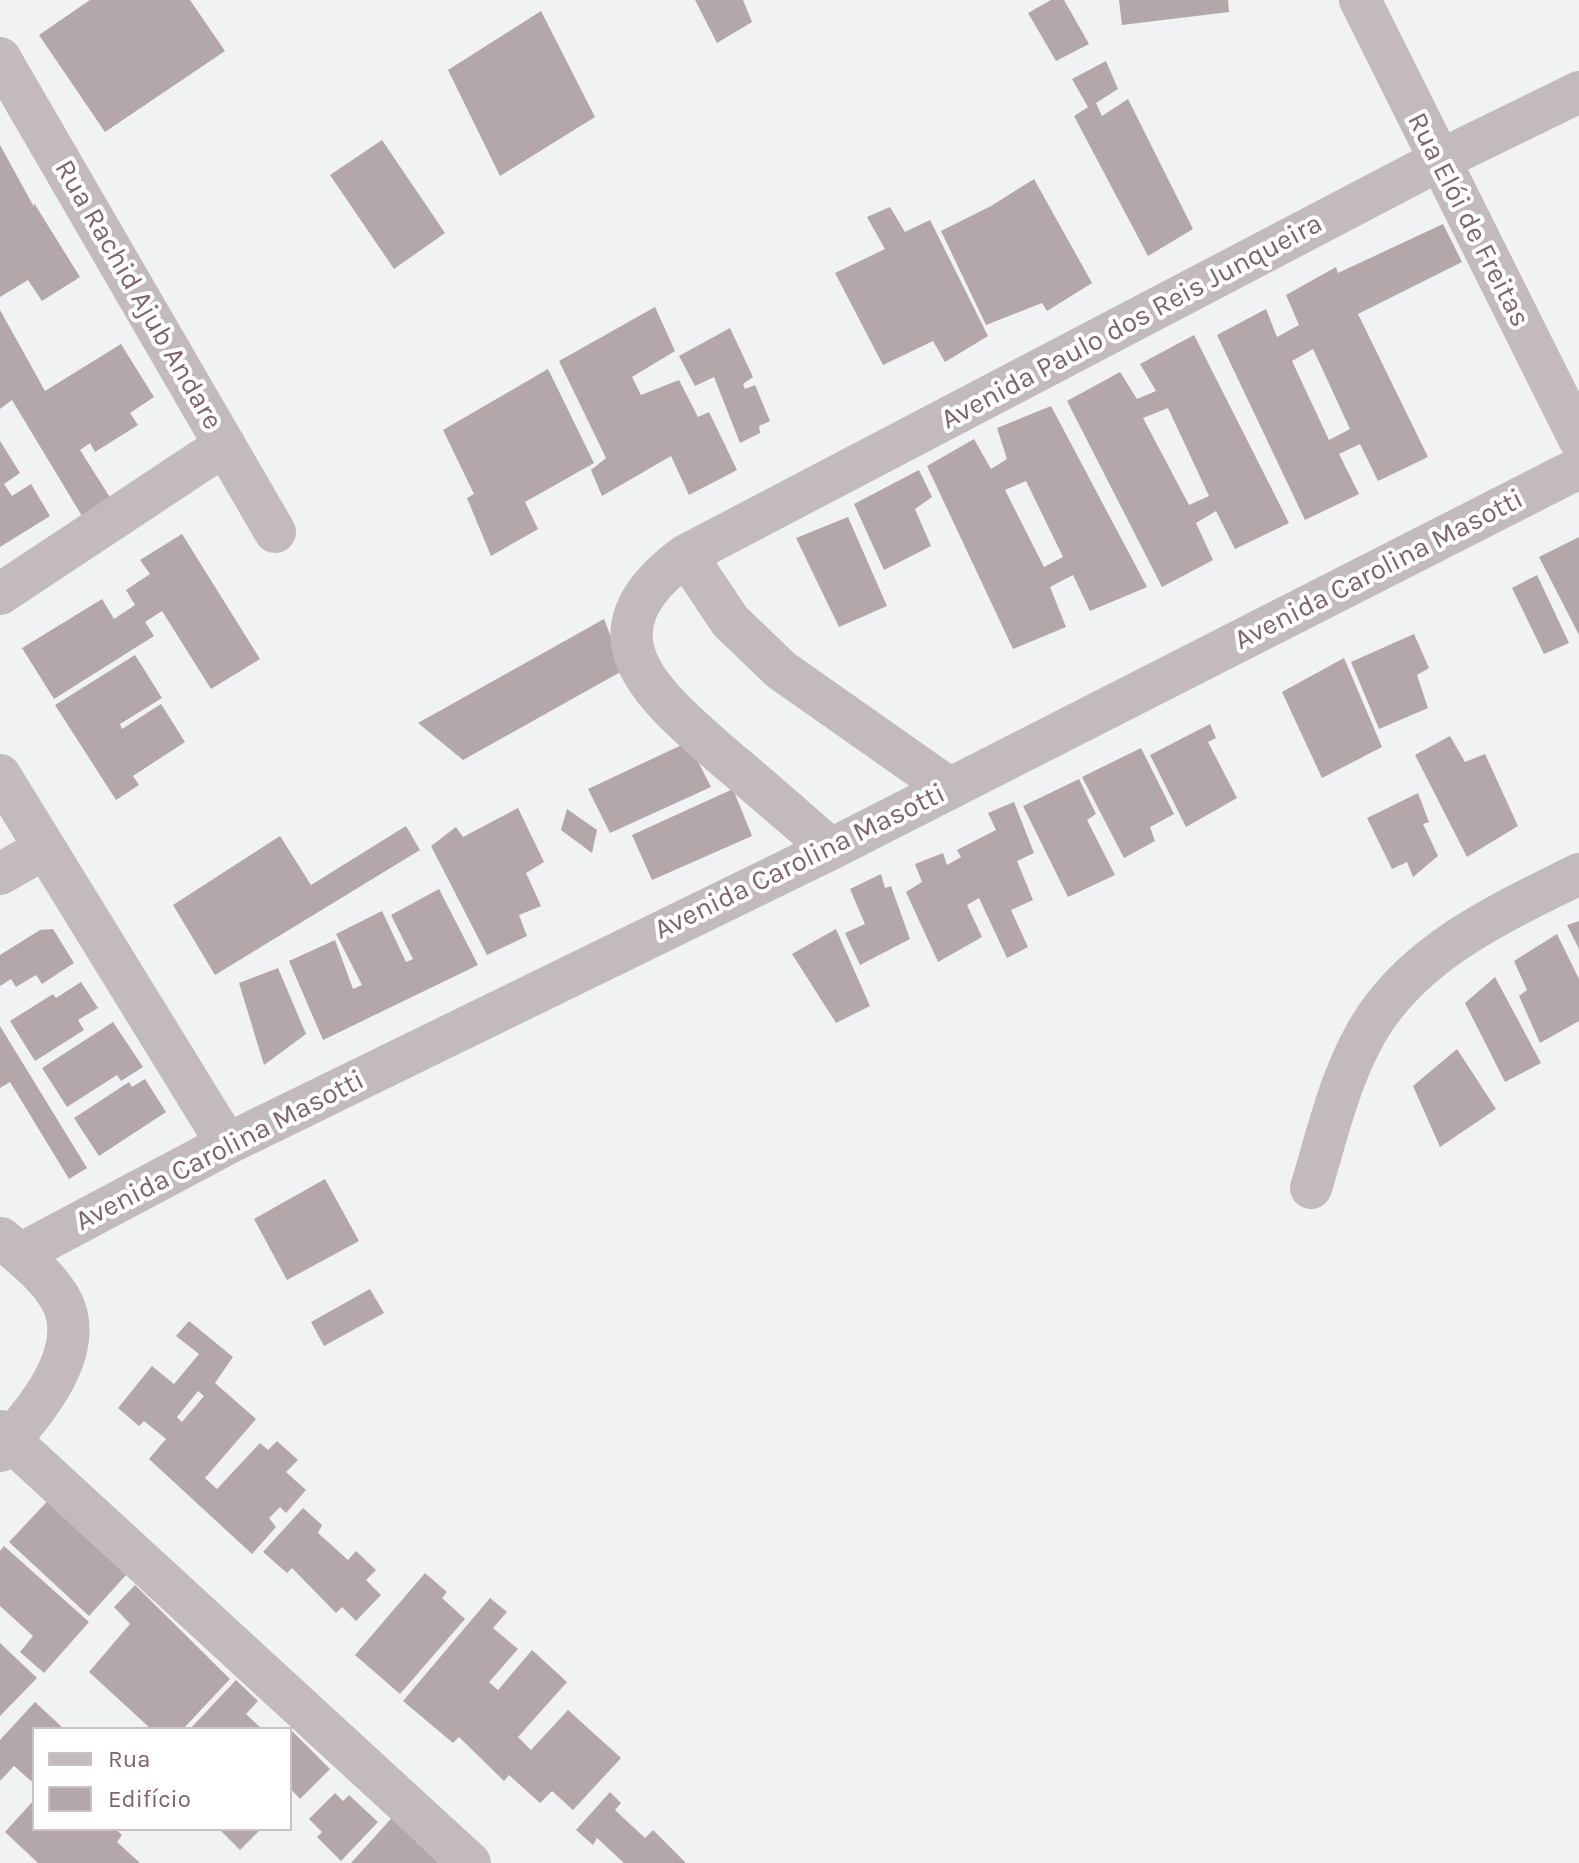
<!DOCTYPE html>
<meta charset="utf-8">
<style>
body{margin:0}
#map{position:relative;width:1579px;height:1863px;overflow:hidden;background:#f0f2f4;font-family:Karla,sans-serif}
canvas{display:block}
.legend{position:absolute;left:32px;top:1727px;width:260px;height:104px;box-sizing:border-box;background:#fff;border:2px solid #ccc1c3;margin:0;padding:10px 14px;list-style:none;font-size:24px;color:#7f6468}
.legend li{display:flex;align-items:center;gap:16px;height:40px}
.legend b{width:40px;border:2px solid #ccc1c3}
</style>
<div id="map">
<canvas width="1579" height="1863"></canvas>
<ul class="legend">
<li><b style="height:10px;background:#c2babc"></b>Rua</li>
<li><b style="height:22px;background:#b3a7aa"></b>Edifício</li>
</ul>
</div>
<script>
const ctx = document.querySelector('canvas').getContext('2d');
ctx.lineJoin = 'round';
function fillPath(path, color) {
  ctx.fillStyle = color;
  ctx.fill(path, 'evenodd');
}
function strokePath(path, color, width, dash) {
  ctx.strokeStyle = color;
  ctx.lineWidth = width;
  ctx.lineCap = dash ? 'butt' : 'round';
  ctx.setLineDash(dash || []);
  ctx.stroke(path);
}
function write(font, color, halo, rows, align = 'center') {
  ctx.font = font + ' Karla,sans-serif';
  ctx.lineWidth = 8;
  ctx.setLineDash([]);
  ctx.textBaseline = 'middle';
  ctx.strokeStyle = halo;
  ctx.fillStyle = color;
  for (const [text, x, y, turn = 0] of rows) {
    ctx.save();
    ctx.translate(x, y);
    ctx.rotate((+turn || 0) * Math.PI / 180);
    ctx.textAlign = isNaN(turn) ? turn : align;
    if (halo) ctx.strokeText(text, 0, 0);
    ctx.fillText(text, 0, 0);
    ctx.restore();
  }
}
fillPath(new Path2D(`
 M90,0H190L225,51L105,132L39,35Z
 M695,0H743L752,22L717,43Z
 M1051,0H1064L1089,44L1056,61L1028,13Z
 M1119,0H1228L1229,12L1122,25Z
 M541,11L595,117L500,176L448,70Z
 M1106,61L1118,89L1096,103L1102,116L1128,99L1193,229L1148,256L1074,116L1088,107L1072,79Z
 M382,140L445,233L394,269L330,175Z
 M0,145L34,207V203L80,277L42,301L28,280L0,297Z
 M1034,179L1092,283L1047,311L1042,303L986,325L941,231L991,206Z
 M890,207L905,232L930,220L988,336L945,362L933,341L883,365L835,273L885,249L867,217Z
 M1443,224L1462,262L1358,314L1428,457L1378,481L1360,444L1339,454L1359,494L1305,520L1217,335L1266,309L1277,337L1299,325L1286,295L1336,267L1338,273ZM1313,349L1350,429L1329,440L1292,361Z
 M655,307L675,351L632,377L641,395L679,380L698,417L709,412L737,470L689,495L671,456L602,496L591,470L606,458L559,361Z
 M0,310L45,391L121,344L154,397L130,413L138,425L95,452L90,443L80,450L111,499L82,516L12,400L0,409Z
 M730,328L753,377L743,384L745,389L755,385L770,421L759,426L760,433L740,443L714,377L695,386L679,356Z
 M1194,335L1289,523L1235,549L1216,511L1196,523L1213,560L1162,587L1067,401L1120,372L1137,399L1156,391L1140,364ZM1168,408L1209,496L1189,505L1143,418Z
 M548,369L594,463L525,502L538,529L491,556L467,498L474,494L443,430Z
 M1051,406L1147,587L1090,611L1073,575L1050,587L1066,627L1013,649L927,466L974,439L991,469L1007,459L997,428ZM1026,481L1063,557L1044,567L1005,490Z
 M0,441L20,473L4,484L12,496L31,484L50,516L0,547Z
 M919,470L932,497L915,509L931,546L884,570L854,504Z
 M848,517L887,606L839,627L796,538Z
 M182,534L260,659L211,689L162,611L145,622L154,636L54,699L22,648L102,599L114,619L135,605L126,590L150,574L140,560Z
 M1579,537V635L1539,557Z
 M1537,575L1569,643L1544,654L1512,588Z
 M604,619L624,670L463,760L418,723Z
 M1414,634L1429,668L1417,675L1428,708L1379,729L1351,662Z
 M135,655L162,698L120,724L122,729L161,704L185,742L133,776L139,785L116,800L55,705Z
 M1344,658L1382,747L1322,778L1282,692Z
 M1210,724L1216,738L1208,742L1237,798L1186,827L1150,755Z
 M1450,736L1465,762L1485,754L1518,826L1467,857L1415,755Z
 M688,742L711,787L610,833L588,789Z
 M1141,748L1174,814L1150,827L1155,841L1124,858L1082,777Z
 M1079,779L1096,814L1087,820L1115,875L1068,897L1023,806Z
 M733,789L752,836L652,880L632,835Z
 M1418,793L1429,822L1423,824L1438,856L1413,877L1407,862L1392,869L1367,818Z
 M1014,802L1034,853L1017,861L1033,900L1011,910L1028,947L1007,958L979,898L967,905L982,937L938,962L906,892L922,882L915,864L943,853L947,865L961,857L957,850L996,830L988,813Z
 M518,808L544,862L526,873L541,906L519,915L527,936L487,955L431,846L456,827L463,837Z
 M567,809L597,830L592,853L561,830Z
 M406,826L420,850L215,975L173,905L280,836L311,885Z
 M881,874L885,888L891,886L910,939L860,965L845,933L865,924L850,889Z
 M439,889L478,965L323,1040L289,961L335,940L353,989L362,985L336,934L382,911L406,962L413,959L391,915Z
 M1579,921V949L1567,925Z
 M53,929L74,963L42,984L36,975L16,987L11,979L0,986V955L40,930Z
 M836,929L870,1006L836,1023L792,954Z
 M1557,934L1579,979V1021L1540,1043L1519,996L1527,990L1514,961Z
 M278,968L306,1034L264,1065L239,983Z
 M1495,977L1541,1063L1505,1082L1465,1003Z
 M81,982L98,1008L78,1020L84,1030L35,1061L10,1021L53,994L56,998Z
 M113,1022L143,1067L121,1081L117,1075L67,1107L42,1068Z
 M0,1026L87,1168L69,1179L10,1082L0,1088Z
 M1457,1049L1496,1109L1440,1147L1413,1086Z
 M145,1079L166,1112L99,1156L74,1118L129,1082L132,1087Z
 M325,1179L359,1241L287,1280L254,1219Z
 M370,1289L384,1313L324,1346L311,1322Z
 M189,1321L233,1357L215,1383L256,1419L205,1478L217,1489L260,1443L268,1450L277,1441L298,1460L286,1472L306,1490L286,1513L280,1507L269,1518L276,1527L252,1554L149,1459L166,1439L144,1421L139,1426L118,1408L152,1366L174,1384L199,1354L176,1336ZM198,1391L204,1396L182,1422L177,1417Z
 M57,1491L136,1564L89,1616L9,1542Z
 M303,1508L322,1525L318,1533L348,1560L356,1551L376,1570L366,1580L381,1595L356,1621L342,1607L336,1613L292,1568L287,1573L263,1552Z
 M4,1546L89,1622L44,1673L20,1652L33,1636L0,1606V1551Z
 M425,1573L447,1592L442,1598L465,1619L400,1694L355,1655Z
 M135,1585L230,1679L183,1729H151L89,1672L130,1624L114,1607Z
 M490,1598L507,1612L493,1628L518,1649L489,1682L498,1690L532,1650L567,1682L518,1737L531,1750L568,1710L621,1758L573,1810L552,1791L540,1803L509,1775L504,1781L459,1737L453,1743L403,1701Z
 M0,1643L37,1678L0,1716Z
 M236,1680L258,1701L246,1714L262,1729H190Z
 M35,1702L64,1729H34V1778L31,1781L14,1766L0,1781V1740Z
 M290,1729L330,1769L300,1799L290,1788Z
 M610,1792L621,1803L615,1810L645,1838L653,1830L686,1863H624L597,1838L593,1845L576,1830Z
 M335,1793L343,1801L349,1795L378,1822L341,1861L317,1837L322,1832L309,1819Z
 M34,1800V1829H116L122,1835L117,1842L140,1863H38L5,1832Z
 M398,1811L423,1834L416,1842L439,1863H351Z
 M219,1829H261L240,1850Z`), '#b3a7aa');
strokePath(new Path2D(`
 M1360,0L1579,439
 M0,58L275,532
 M686,555L730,621L781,670L949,788
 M0,594L225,445
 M0,775L227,1144
 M831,849C795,818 760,787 724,757C652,694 578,634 686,555L1438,161L1579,92
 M0,874L45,848
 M1311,1188C1328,1132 1342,1067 1376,1017C1425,946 1505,911 1579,874
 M20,1254L227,1144L831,849L1579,468
 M0,1431L470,1863
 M0,1451C32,1415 89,1352 61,1300C47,1275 22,1256 1,1238`), '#c2babc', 42);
write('28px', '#7f6468', '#fff', [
 ["Rua Elói de Freitas",1468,220,63],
 ["Rua Rachid Ajub Andare",138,295,60],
 ["Avenida Paulo dos Reis Junqueira",1132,322,-28],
 ["Avenida Carolina Masotti",1379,570,-27],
 ["Avenida Carolina Masotti",800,862,-26],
 ["Avenida Carolina Masotti",220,1151,-27]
]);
</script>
